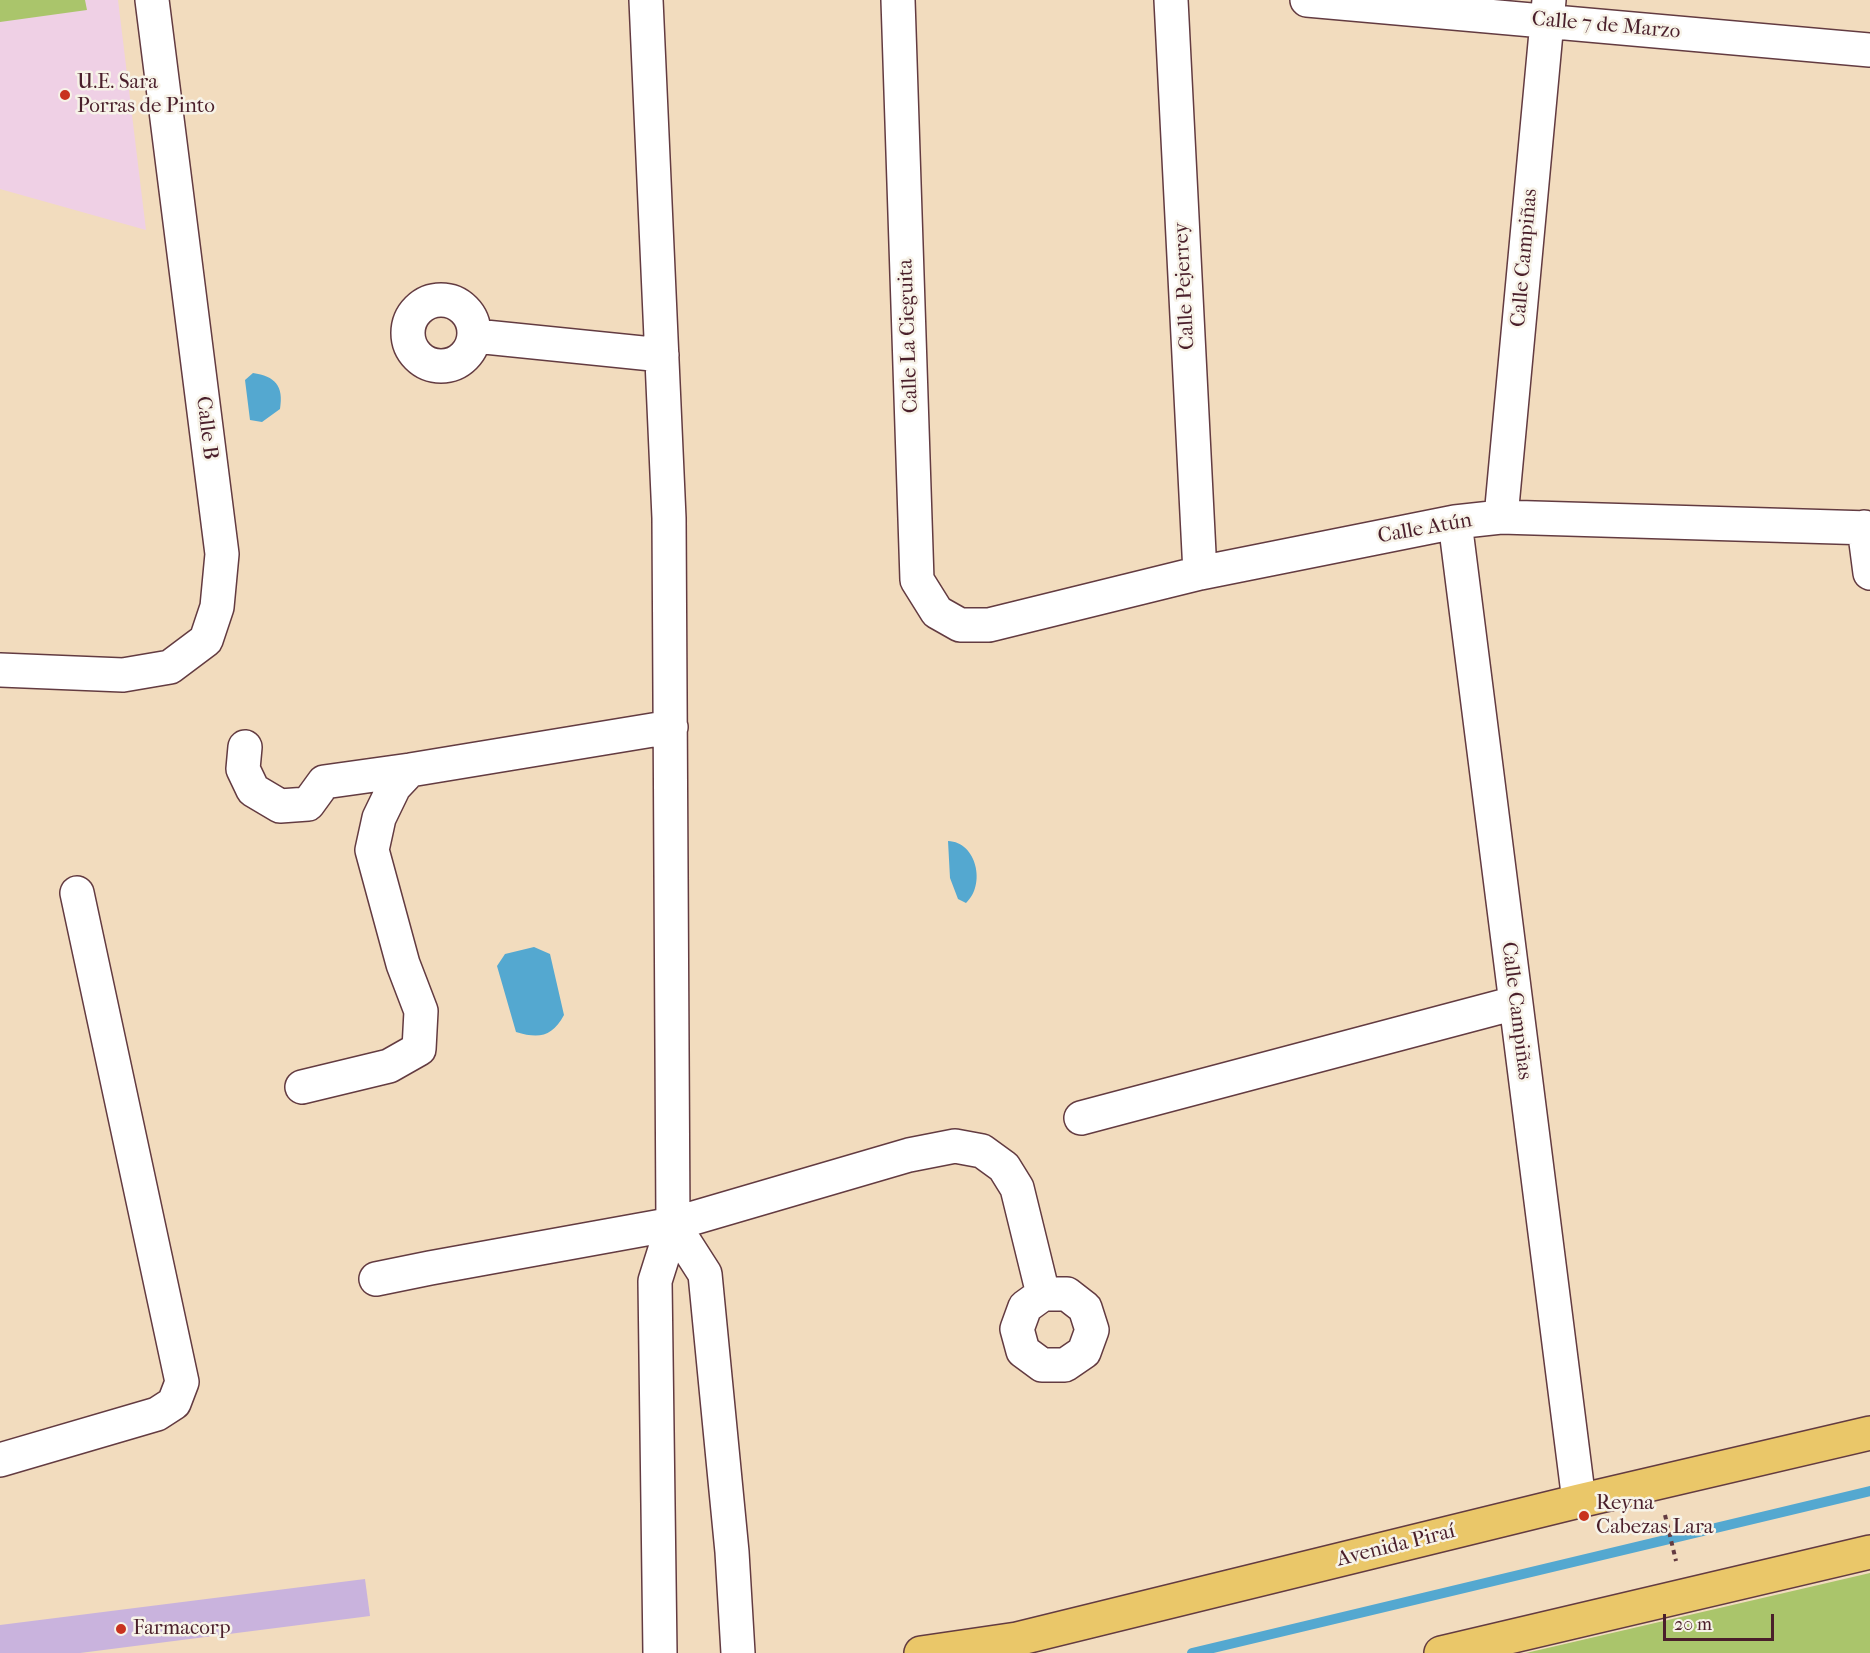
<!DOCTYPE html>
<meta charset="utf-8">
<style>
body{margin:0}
#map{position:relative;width:1870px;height:1653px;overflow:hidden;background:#f2dcbe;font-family:"IM FELL French Canon",serif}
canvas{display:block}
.scale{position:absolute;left:1663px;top:1614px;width:111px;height:27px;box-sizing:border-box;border:3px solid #4a1f2b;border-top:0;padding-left:8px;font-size:18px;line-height:21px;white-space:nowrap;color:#4a1f2b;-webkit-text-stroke:4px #f7f3e8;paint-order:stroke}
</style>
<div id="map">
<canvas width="1870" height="1653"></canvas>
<div class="scale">20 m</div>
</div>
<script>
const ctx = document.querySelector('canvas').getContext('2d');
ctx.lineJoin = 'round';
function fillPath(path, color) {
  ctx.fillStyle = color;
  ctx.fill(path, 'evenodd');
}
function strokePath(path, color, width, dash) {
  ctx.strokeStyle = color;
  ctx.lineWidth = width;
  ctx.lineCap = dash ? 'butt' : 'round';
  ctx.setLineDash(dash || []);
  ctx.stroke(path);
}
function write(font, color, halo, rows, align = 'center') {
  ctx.font = font + ' "IM FELL French Canon",serif';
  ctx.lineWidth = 5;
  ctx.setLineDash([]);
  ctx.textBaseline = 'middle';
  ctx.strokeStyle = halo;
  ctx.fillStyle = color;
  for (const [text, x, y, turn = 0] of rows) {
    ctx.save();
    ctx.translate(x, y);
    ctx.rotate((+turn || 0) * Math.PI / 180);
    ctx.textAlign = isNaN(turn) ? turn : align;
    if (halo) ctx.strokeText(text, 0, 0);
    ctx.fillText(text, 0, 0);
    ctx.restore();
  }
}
fillPath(new Path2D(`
 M0,0H118L146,230L0,189Z`), '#efd0e5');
fillPath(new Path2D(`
 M0,0H85L87,10L0,22Z
 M1870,1573V1653H1526Z`), '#aac56b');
fillPath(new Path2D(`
 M253,373C275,376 284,386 280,409L262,422L250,420L245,380Z
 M948,841C977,842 986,885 966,903L958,899L950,878Z
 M534,947L550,954L564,1015C552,1037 539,1039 516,1032L497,966L505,954Z`), '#54a8d0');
strokePath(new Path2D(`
 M1192,1653L1870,1491`), '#54a8d0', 10);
fillPath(new Path2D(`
 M365,1579L370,1616L80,1653H0V1625Z`), '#c9b3dd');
const minor = new Path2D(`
 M646,0L669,518L673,1224L655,1281L660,1653
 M898,0L917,580L937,612L960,625H989L1200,573L1455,522L1501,517L1870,528
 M1171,0L1200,573
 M1307,0L1870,50
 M408 333a33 33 0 1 1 66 0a33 33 0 1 1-66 0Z
 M475,336L662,355
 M1501,517L1549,0
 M1455,522L1579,1501
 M1864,527L1870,573
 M0,670L123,675L170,667L206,640L217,607L222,554L152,0
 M245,747L243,769L253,790L280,806L308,804L324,782L410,770L671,727
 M302,1087L389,1066L419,1049L421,1011L403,964L372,850L379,818L394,787L410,770
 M1081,1118L1515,1003
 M673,1224L705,1274L732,1552L738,1653
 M376,1279L430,1268L673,1224L909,1155L955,1146L982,1151L1004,1167L1017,1188L1043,1294
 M1043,1294H1067L1085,1308L1092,1330L1084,1352L1065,1365H1042L1023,1351L1017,1329L1025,1307Z
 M0,1460L157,1414L174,1403L182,1382L77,893`);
const major = new Path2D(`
 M921,1653L1017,1639L1579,1501L1870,1433
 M1441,1653L1870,1552`);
strokePath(minor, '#633b41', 36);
strokePath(major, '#633b41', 36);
strokePath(new Path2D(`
 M1665,1515L1676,1561`), '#633b41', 4, [4.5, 4.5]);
strokePath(minor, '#fff', 33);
strokePath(major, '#eac769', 33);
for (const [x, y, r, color] of [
 [65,95,6,"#c8321e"],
 [1584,1516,6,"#c8321e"],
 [121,1629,6,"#c8321e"]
]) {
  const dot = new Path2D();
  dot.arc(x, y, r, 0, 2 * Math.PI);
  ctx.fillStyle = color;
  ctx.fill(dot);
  strokePath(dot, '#f7f3e8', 2);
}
write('21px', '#4a1f2b', '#f7f3e8', [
 ["Calle 7 de Marzo",1606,26,5],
 ["Calle Campiñas",1525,258,-85],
 ["Calle Pejerrey",1185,286,-93],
 ["Calle La Cieguita",909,336,-92],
 ["Calle B",206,428,83],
 ["Calle Atún",1425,529,-10],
 ["Calle Campiñas",1516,1011,83],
 ["Avenida Piraí",1396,1546,-14]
]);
write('21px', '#4a1f2b', '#f7f3e8', [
 ["U.E. Sara",77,83],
 ["Porras de Pinto",77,107],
 ["Reyna",1596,1504],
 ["Cabezas Lara",1596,1528],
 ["Farmacorp",133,1629]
], 'left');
</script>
